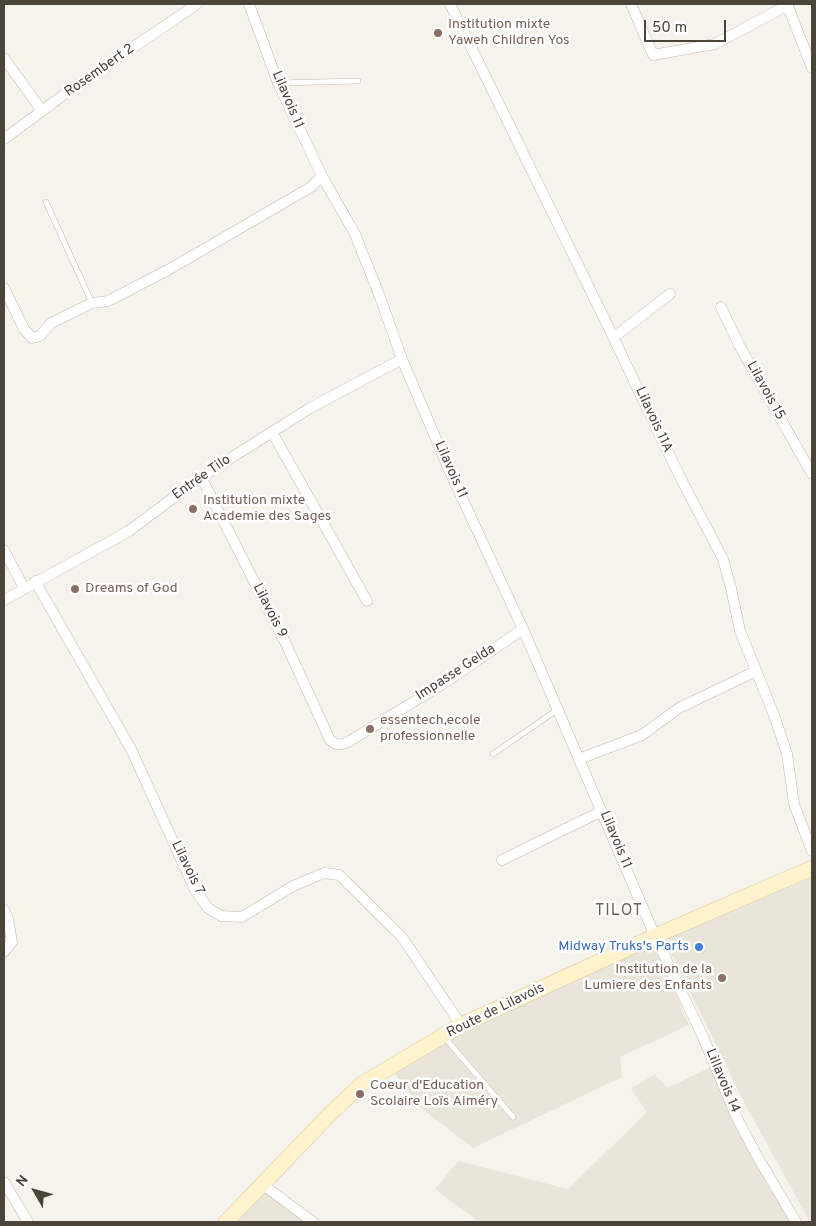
<!DOCTYPE html>
<meta charset="utf-8">
<style>
body{margin:0}
#map{position:relative;width:816px;height:1226px;overflow:hidden;background:#f6f3ec;font-family:Overpass,sans-serif}
canvas{display:block}
.frame{position:absolute;inset:0;border:5px solid #4b4439;pointer-events:none}
.north{position:absolute;left:10px;top:1166px;width:50px;height:50px;-webkit-text-stroke:4px #fff;paint-order:stroke;rotate:308deg;font-size:14px;font-weight:700;line-height:20px;text-align:center;color:#4b4439}
.north::after{content:'';display:block;margin:auto;width:18px;height:22px;background:#4b4439;clip-path:polygon(50% 0,100% 100%,50% 72%,0 100%)}
.scale{position:absolute;left:644px;top:20px;width:82px;height:22px;box-sizing:border-box;border:2px solid #4b4439;border-top:0;padding-left:6px;font-size:15px;line-height:18px;white-space:nowrap;color:#4b4439;-webkit-text-stroke:4px #fff;paint-order:stroke}
</style>
<div id="map">
<canvas width="816" height="1226"></canvas>
<div class="frame"></div>
<div class="north">N</div>
<div class="scale">50 m</div>
</div>
<script>
const ctx = document.querySelector('canvas').getContext('2d');
ctx.lineJoin = 'round';
function fillPath(path, color) {
  ctx.fillStyle = color;
  ctx.fill(path, 'evenodd');
}
function strokePath(path, color, width, dash) {
  ctx.strokeStyle = color;
  ctx.lineWidth = width;
  ctx.lineCap = dash ? 'butt' : 'round';
  ctx.setLineDash(dash || []);
  ctx.stroke(path);
}
function write(font, color, halo, rows, align = 'center') {
  ctx.font = font + ' Overpass,sans-serif';
  ctx.lineWidth = 5;
  ctx.setLineDash([]);
  ctx.textBaseline = 'middle';
  ctx.strokeStyle = halo;
  ctx.fillStyle = color;
  for (const [text, x, y, turn = 0] of rows) {
    ctx.save();
    ctx.translate(x, y);
    ctx.rotate((+turn || 0) * Math.PI / 180);
    ctx.textAlign = isNaN(turn) ? turn : align;
    if (halo) ctx.strokeText(text, 0, 0);
    ctx.fillText(text, 0, 0);
    ctx.restore();
  }
}
fillPath(new Path2D(`
 M812,876V1222H810L746,1106L664,939Z
 M654,942L689,1025L620,1057L622,1077L473,1148L421,1108L392,1070L457,1030Z
 M711,1067L792,1222H479L435,1189L458,1161L568,1189L647,1112L631,1089L655,1074L667,1088Z
 M264,1188L310,1222H233Z`), '#eae5da');
const lane = new Path2D(`
 M278,83L358,81
 M46,202L92,303
 M493,754L557,710
 M445,1038L513,1117`);
const street = new Path2D(`
 M249,4L278,83L322,176L355,234L380,297L402,359L450,472L523,629L655,936L703,1037L737,1118L756,1154L796,1222
 M450,4L605,320L679,475L723,559L731,588L740,631L774,715L787,754L794,804L812,851
 M631,4L653,55L715,44L788,5
 M787,4L812,68
 M4,58L42,111
 M4,139L69,91L197,4
 M4,288L24,329L32,338L40,336L51,323L92,303L108,301L168,270L311,187L322,176
 M721,307L739,345L812,474
 M614,337L670,294
 M272,432L367,601
 M201,477L285,642L330,740C337,746 341,745 348,742L441,685L523,629
 M4,550L24,588
 M35,581L132,751L195,890L208,908L221,916L242,917L293,886L324,873L339,875L402,937L461,1025
 M4,600L129,531L201,477L310,408L402,359
 M579,759L642,735L679,708L756,671
 M502,860L602,811
 M4,910L8,919L12,942L4,952
 M4,1182L28,1222
 M262,1184L313,1222`);
const secondary = new Path2D(`
 M226,1222L331,1113L362,1084L461,1025L655,936L812,868`);
strokePath(lane, '#c2bbae', 6);
strokePath(street, '#c2bbae', 11);
strokePath(secondary, '#d6c79b', 16);
strokePath(lane, '#fff', 5);
strokePath(street, '#fff', 10);
strokePath(secondary, '#fff3cd', 15);
for (const [x, y, r, color] of [
 [438,33,5,"#8d6e63"],
 [193,509,5,"#8d6e63"],
 [75,589,5,"#8d6e63"],
 [370,729,5,"#8d6e63"],
 [699,947,5,"#3f7fe0"],
 [722,978,5,"#8d6e63"],
 [360,1094,5,"#8d6e63"]
]) {
  const dot = new Path2D();
  dot.arc(x, y, r, 0, 2 * Math.PI);
  ctx.fillStyle = color;
  ctx.fill(dot);
  strokePath(dot, '#fff', 2);
}
write('14px', '#785e54', '#fff', [
 ["Institution mixte",448,25],
 ["Yaweh Children Yos",448,41],
 ["Institution mixte",203,501],
 ["Academie des Sages",203,517],
 ["Dreams of God",85,589],
 ["essentech,ecole",380,721],
 ["professionnelle",380,737],
 ["Institution de la",712,970,"right"],
 ["Lumiere des Enfants",712,986,"right"],
 ["Coeur d'Education",370,1086],
 ["Scolaire Loïs Aiméry",370,1102]
], 'left');
write('14px', '#4b4439', '#fff', [
 ["Rosembert 2",100,71,-35],
 ["Lilavois 11",287,100,67],
 ["Lilavois 15",765,391,61],
 ["Lilavois 11A",653,420,65],
 ["Lilavois 11",450,470,66],
 ["Entrée Tilo",202,478,-35],
 ["Lilavois 9",269,611,63],
 ["Impasse Gelda",456,673,-33],
 ["Lilavois 11",615,840,67],
 ["Lilavois 7",187,868,64],
 ["Route de Lilavois",496,1011,-26],
 ["Lillavois 14",722,1081,67]
]);
write('14px', '#366cbe', '#fff', [
 ["Midway Truks's Parts",689,947]
], 'right');
ctx.letterSpacing = '1px';
write('16px', '#6e6250', '#fff', [
 ["TILOT",619,912]
]);
ctx.letterSpacing = '0px';
</script>
